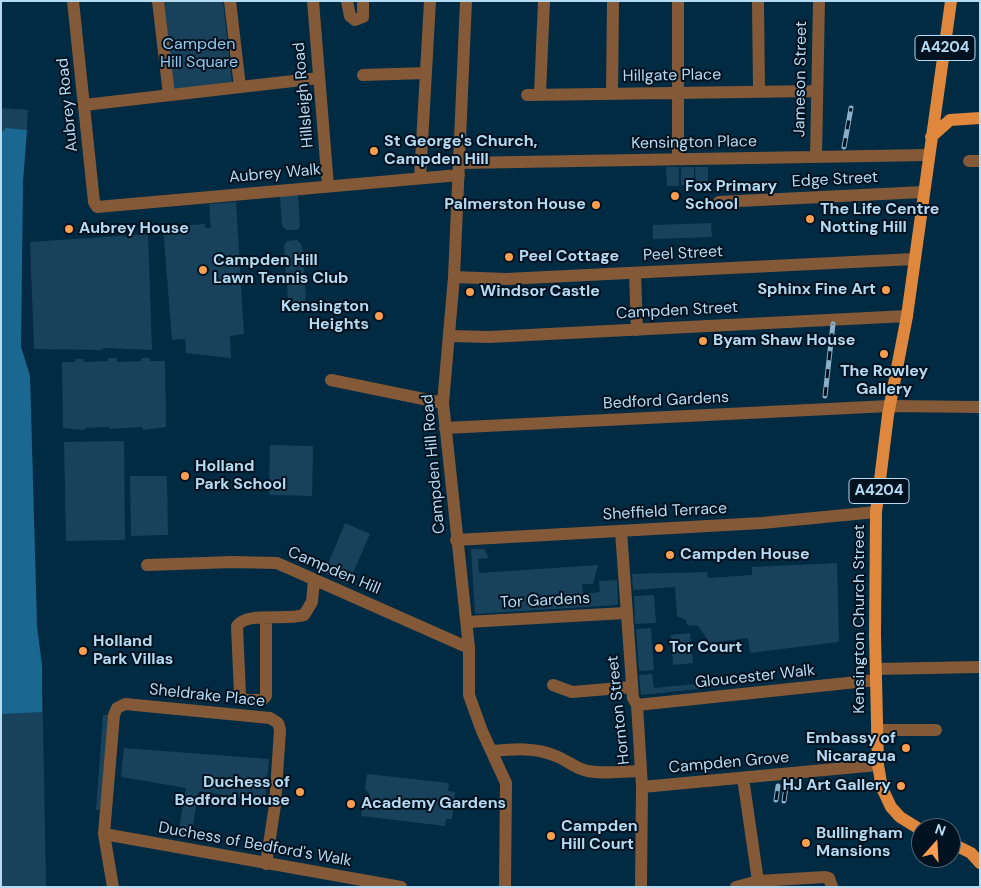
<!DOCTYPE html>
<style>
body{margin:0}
#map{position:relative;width:981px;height:888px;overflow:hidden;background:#002b42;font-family:"DM Sans",sans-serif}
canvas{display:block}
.frame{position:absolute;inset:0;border:2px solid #b6daf2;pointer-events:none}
.north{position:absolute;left:911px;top:818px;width:50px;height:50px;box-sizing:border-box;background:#001220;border:1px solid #496274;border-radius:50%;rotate:19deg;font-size:14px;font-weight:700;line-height:20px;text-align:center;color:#b6daf2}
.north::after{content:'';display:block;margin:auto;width:18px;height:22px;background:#fb9e50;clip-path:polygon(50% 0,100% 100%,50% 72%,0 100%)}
</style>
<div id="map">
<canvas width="981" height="888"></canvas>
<div class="frame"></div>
<div class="north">N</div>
</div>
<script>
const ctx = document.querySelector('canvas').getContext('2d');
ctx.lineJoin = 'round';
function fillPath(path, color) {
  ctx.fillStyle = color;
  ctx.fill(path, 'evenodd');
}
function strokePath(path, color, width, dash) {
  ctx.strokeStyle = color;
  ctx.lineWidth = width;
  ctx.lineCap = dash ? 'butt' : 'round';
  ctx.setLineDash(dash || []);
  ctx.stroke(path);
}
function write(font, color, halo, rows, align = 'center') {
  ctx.font = font + ' "DM Sans",sans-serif';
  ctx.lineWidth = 4;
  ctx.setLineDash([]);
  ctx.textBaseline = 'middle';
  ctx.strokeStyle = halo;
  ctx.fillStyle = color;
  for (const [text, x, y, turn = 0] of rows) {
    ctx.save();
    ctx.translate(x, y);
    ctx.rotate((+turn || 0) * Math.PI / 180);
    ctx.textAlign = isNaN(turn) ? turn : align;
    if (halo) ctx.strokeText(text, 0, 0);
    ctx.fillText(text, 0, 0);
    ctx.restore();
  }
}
fillPath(new Path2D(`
 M164,1H223L232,82L173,89Z
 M1,108L28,110L23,181L21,284V347L30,376L37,627L42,666L46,887H1Z
 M666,167H679V186H667Z
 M681,167H694V185H681Z
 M695,167H708V185H696Z
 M298,193L300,227L297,230H286L282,226L280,195Z
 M236,202L244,334L230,336L231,358L186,353L185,339L172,340L163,227L205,224V228H211L209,204Z
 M711,223L712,237L653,239V225Z
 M148,234L152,350L104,348L101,350L34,349L30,242Z
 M297,240L302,245L306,297L304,303L293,304L288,299L284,246L287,241Z
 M108,358H117V362L141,361L142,358H150V361H165L166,427L143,430L142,427L110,429L109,427L85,428V430L63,428L62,362H75V359H83L84,362L108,361Z
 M124,441L125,540L66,541L64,442Z
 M270,445L313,446L312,496L269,495Z
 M130,476H167L168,535L131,536Z
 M345,523L370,534L348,584L324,573Z
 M471,549H484L489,558L478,559L479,573L598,565L593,584H582L583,594L600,592L599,581L617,580L618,605L475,614Z
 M837,563L839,642L750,653L748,638L710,643L698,626L687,625L686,620L677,616L675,587L633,590L632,574L707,572L708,578L752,575V567Z
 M654,595L656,623L635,624L634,596Z
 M651,628L654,670L639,671L636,629Z
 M690,633L693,663L673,665L671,635Z
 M652,674L654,688L717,682L718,687L641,695L639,675Z
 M103,715H108L101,810H96Z
 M124,748L269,759L265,802L199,791L191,836L178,834L186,788L121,777Z
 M367,774L449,783L448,791L455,792L452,819H446L445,826L361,816L364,801L369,799L370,795L365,789Z`), '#18425b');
fillPath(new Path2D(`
 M6,128L27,130L23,181L21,347L30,376L37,627L42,666V712L1,714V133Z`), '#1a6791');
strokePath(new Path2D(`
 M73,1L94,202L97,207L459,175
 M158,1L169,95
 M230,1L240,87
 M313,1L328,186
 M347,1L350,16L355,20L363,17V1
 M466,1L454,277L443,403L469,648V695L482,731L506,783L505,887
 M758,1L759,91
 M363,75L426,73
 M540,94L544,1
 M612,94L613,1
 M527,95L817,91
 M84,105L319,78
 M816,157L819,1
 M678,159V1
 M969,161H980
 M460,163L928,155
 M420,178L430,1
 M719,202L923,192
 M635,273L637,330
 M454,277L506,279L914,259
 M449,336L489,337L907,316
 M331,380L443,403
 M445,428L889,406L980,407
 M621,531L633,698L637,705L642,787L641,887
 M456,540L762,523L876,512
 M147,565L232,562L277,563L469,648
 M266,619V696L262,700H244L240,695L237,626C247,611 286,621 304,615L312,602L314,580
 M467,622L625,613
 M876,669L980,667
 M553,685L572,692L632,687
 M637,705L876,680
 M877,730H936
 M492,751C514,749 535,747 556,756C566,760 574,767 584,770C601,775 623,771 641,771
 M743,778L758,881
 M642,787L878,765
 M104,834L401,887
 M113,887L104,834L114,715L117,708L125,704L270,718L278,723L280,730L275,805L266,864
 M736,887L758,881L825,877L829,878L832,887`), '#835938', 12);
strokePath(new Path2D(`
 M931,137L950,120L980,118
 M921,830L900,817L891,807L882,788L878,765L875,635L876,512L888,415L907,316L951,1
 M951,843L971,853L980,863`), '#df883d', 12);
const rail = new Path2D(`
 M844,147L851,108
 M825,396L833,324
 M776,800L778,786
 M784,801L786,787`);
strokePath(rail, '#8ab0c8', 5);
strokePath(rail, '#001220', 3, [9]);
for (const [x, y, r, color] of [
 [374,151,5,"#fb9e50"],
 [675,196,5,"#fb9e50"],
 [596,205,5,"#fb9e50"],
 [810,219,5,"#fb9e50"],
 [69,229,5,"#fb9e50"],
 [509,257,5,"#fb9e50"],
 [203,270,5,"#fb9e50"],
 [886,290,5,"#fb9e50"],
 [470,292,5,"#fb9e50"],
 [379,316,5,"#fb9e50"],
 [703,341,5,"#fb9e50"],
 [884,354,5,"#fb9e50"],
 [185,476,5,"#fb9e50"],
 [670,555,5,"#fb9e50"],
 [659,648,5,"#fb9e50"],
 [83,651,5,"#fb9e50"],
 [906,748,5,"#fb9e50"],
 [901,786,5,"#fb9e50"],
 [300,792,5,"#fb9e50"],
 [351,804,5,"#fb9e50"],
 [551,836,5,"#fb9e50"],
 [806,843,5,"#fb9e50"]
]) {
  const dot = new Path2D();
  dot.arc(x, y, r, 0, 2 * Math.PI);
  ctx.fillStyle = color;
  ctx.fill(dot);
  strokePath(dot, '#001220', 2);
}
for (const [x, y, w] of [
 [945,48,60],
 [879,491,60]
]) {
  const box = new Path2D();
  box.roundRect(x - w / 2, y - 12.5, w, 25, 4);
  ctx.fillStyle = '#001220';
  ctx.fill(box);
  strokePath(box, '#b6daf2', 1);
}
write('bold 15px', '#b6daf2', null, [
 ["A4204",945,48],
 ["A4204",879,491]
]);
write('16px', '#93caef', '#001220', [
 ["Campden",199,45],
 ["Hill Square",199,63]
]);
write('16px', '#b6daf2', '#001220', [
 ["Hillgate Place",672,76,-1],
 ["Jameson Street",801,79,-89],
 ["Hillsleigh Road",304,95,-95],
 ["Aubrey Road",68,105,-96],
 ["Kensington Place",694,143,-1],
 ["Aubrey Walk",275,174,-5],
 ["Edge Street",835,180,-3],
 ["Peel Street",683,254,-3],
 ["Campden Street",677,311,-3],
 ["Bedford Gardens",666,401,-3],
 ["Campden Hill Road",434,464,-95],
 ["Sheffield Terrace",665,512,-3],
 ["Campden Hill",334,571,23],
 ["Tor Gardens",545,601,-3],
 ["Kensington Church Street",860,619,-90],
 ["Gloucester Walk",755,677,-6],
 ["Sheldrake Place",207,696,6],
 ["Hornton Street",619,710,-96],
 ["Campden Grove",729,763,-5],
 ["Duchess of Bedford's Walk",255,845,10]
]);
write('bold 16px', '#b6daf2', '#001220', [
 ["St George's Church,",384,142],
 ["Campden Hill",384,160],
 ["Fox Primary",685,187],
 ["School",685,205],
 ["Palmerston House",586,205,"right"],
 ["The Life Centre",820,210],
 ["Notting Hill",820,228],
 ["Aubrey House",79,229],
 ["Peel Cottage",519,257],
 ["Campden Hill",213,261],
 ["Lawn Tennis Club",213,279],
 ["Sphinx Fine Art",876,290,"right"],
 ["Windsor Castle",480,292],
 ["Kensington",369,307,"right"],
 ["Heights",369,325,"right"],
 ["Byam Shaw House",713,341],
 ["The Rowley",884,372,"center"],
 ["Gallery",884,390,"center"],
 ["Holland",195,467],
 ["Park School",195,485],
 ["Campden House",680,555],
 ["Holland",93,642],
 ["Park Villas",93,660],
 ["Tor Court",669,648],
 ["Embassy of",896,739,"right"],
 ["Nicaragua",896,757,"right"],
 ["Duchess of",290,783,"right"],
 ["Bedford House",290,801,"right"],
 ["HJ Art Gallery",891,786,"right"],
 ["Academy Gardens",361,804],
 ["Campden",561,827],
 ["Hill Court",561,845],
 ["Bullingham",816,834],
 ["Mansions",816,852]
], 'left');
</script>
